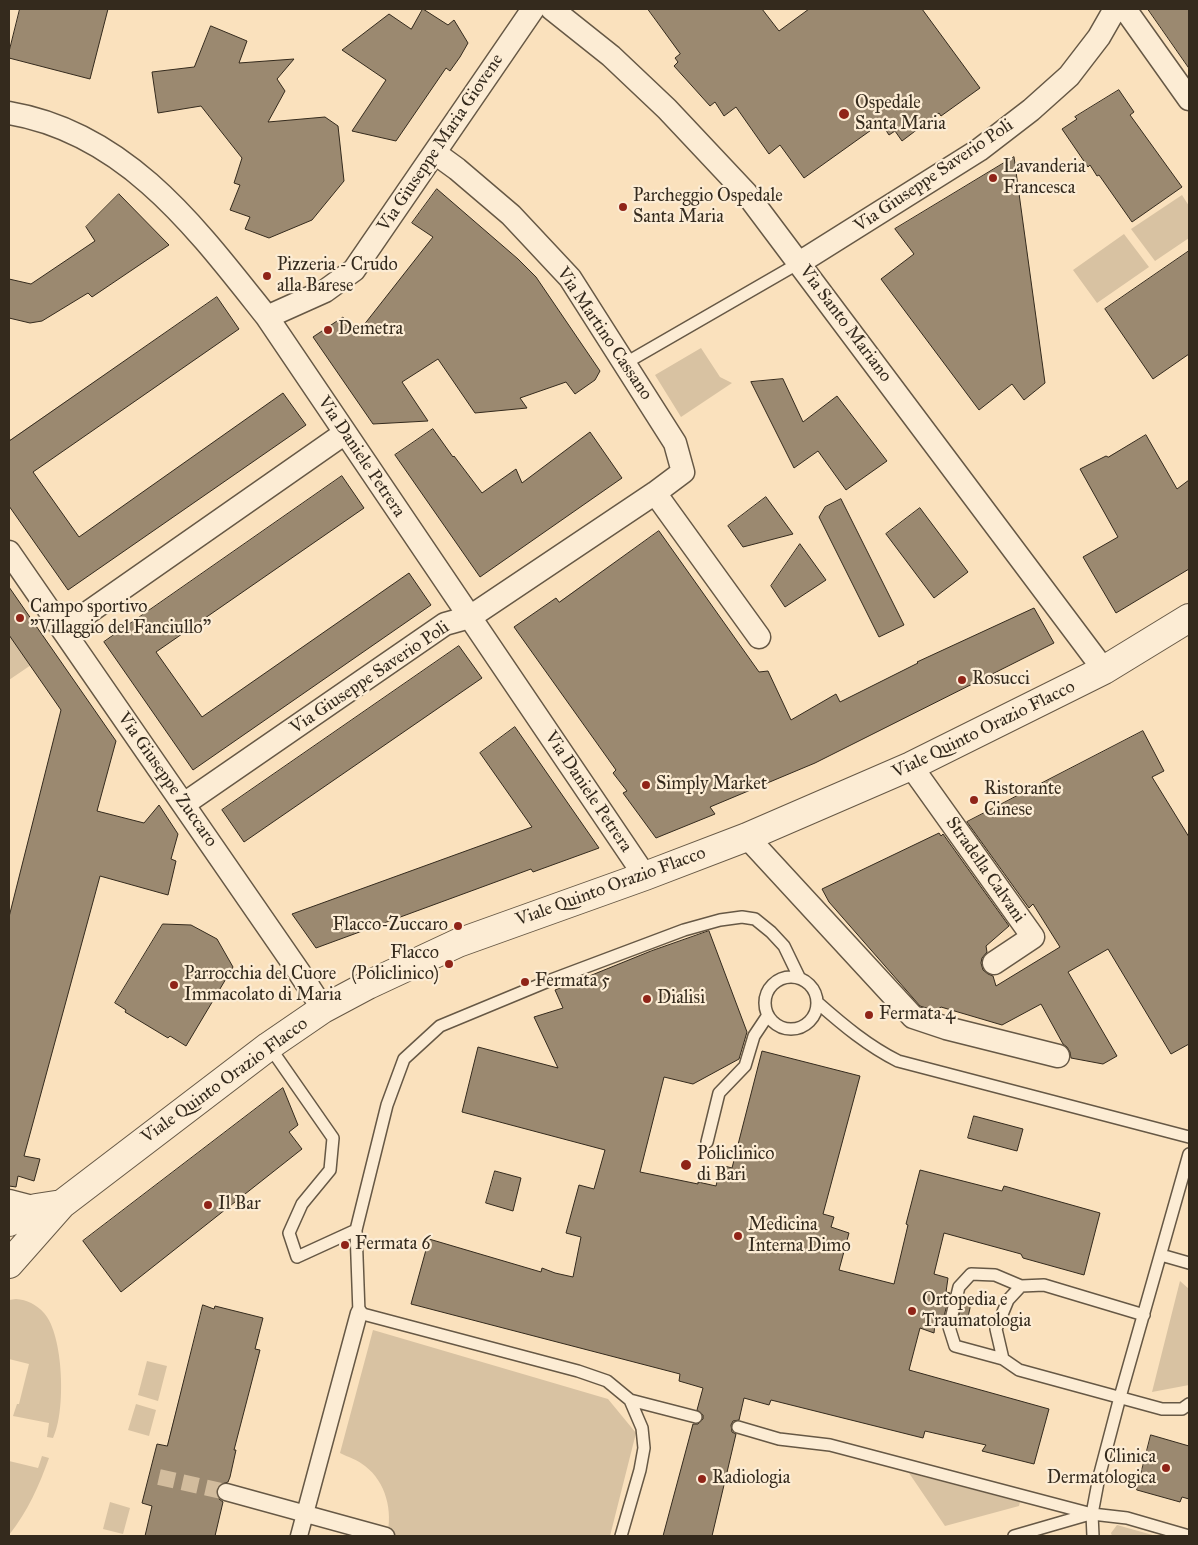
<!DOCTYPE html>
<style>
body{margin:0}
#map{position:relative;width:1198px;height:1545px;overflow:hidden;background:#fae1bd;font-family:"IM FELL Great Primer",serif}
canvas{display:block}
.frame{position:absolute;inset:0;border:10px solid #342a1d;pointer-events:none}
</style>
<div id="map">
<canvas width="1198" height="1545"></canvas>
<div class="frame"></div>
</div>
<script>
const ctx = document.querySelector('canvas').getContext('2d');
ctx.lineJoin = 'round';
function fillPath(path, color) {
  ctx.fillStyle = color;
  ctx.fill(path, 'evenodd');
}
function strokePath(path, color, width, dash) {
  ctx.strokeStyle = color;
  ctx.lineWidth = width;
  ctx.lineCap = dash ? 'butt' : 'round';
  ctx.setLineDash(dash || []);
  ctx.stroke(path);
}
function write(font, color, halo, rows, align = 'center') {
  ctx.font = font + ' "IM FELL Great Primer",serif';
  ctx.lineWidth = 4.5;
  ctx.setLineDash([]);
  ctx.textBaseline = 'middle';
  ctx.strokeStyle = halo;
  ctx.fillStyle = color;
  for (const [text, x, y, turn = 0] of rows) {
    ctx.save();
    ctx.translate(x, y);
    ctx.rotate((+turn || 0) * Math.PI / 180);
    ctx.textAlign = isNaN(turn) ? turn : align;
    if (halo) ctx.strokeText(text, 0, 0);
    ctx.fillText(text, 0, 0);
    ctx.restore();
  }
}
fillPath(new Path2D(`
 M1182,195L1189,206V238L1155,261L1131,229Z
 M1124,234L1149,267L1097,303L1073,270Z
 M701,348L720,377L732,383L681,417L655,375Z
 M9,587L53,650L9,680Z
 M1180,1281L1189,1289V1385L1152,1392Z
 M16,1299C27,1300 36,1304 44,1313C64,1335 66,1412 53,1438L47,1437L49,1423L13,1416L17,1404H19L29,1364L9,1359V1300Z
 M373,1330L608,1399L636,1433L610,1536H387C393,1511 386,1482 365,1466C358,1460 348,1457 340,1453Z
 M147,1361L167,1366L158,1401L138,1395Z
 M136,1404L156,1410L149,1436L128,1430Z
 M42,1456L49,1458C39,1486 28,1511 9,1535V1461L38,1468Z
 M909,1473L1020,1502L1019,1506L945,1526Z
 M110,1502L130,1508L123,1534L103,1529Z
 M1117,1525L1156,1536H1112L1111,1533Z`), '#d8c2a2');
const building = new Path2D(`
 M20,9H108L90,79L9,58V52Z
 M423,9L448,25L454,20L468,43L460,57L450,71L446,68L396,141L352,131L386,80L342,50L389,14L411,29Z
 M648,9H762L779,31L809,9H922L980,88L941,116L939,113L902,141L895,131L889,135L881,123L804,178L780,145L769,154L736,107L724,116L715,102L710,106L674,66L678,62L675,58L680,54Z
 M1148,9H1189V68Z
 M211,26L247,41L239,63L294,59L277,79L285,91L268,122L325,117L338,126L344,181L312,220L269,238L245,229L250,217L230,210L240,185L234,183L242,158L201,106L158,113L152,72L194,67Z
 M1119,90L1134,112L1130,115L1182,187L1132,222L1099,175L1097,176L1090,165L1088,167L1062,129L1077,119L1075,117Z
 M1014,157L1045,383L1024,400L1012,384L979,410L881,279L914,254L895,229Z
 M437,189L518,259L536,277L600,371L595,380L575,394L566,382L520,398L527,408L475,413L438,359L402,382L428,421L373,424L313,337L343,317L356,335L433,237L412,223Z
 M119,194L169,245L92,297L88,293L42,321L30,323L9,318V279L31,284L95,241L86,227Z
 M1189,251V354L1153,379L1105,309Z
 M217,297L239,329L33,472L79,537L283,393L306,425L68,590L9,506V438L10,440Z
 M783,379L803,422L837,396L887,461L846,490L818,451L794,468L751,382Z
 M433,429L453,457L454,456L482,493L516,469L522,483L590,432L622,478L480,577L395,455Z
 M1146,435L1177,489L1189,480V569L1116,613L1083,557L1118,537L1080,469L1106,456L1108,457Z
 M342,476L364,508L156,652L202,717L409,573L431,605L193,770L104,642Z
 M766,497L793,534L743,547L728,526Z
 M841,499L904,625L879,637L819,517L825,507Z
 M920,508L968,572L934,598L886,534Z
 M659,531L759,672L768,671L791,720L836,694L840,702L918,663L917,662L1034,608L1054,643L815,763L710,807L715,814L656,838L623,793L627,791L613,773L616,770L514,627L556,598L559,602Z
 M800,544L826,580L785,607L771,586Z
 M9,587L116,741L97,811L144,823L159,805L178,834L171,859L176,861L168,895L100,876L24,1156L40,1159L34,1181L18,1176L16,1187L9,1186V917L61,710L9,635Z
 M459,646L482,678L244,842L222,810Z
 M515,727L599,848L533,872L531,869L316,948L292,914L532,827L480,753Z
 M1143,731L1164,771L1152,777L1189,837V1044L1171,1054L1108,949L1068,972L1117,1056L1103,1064L1071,1058L1070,1052L1067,1047L1063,1044L1041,1004L1002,1025L941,1007L936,1011L920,1006L829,902L822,889L939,833L941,836L943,834L1009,926L986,946L987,952L982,958L981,963L983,970L988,974L993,976L996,986L1060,947L1033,904L1029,908L967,822Z
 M163,924L191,925L217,939L233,967L186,1046L170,1036L168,1038L125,1012L126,1010L115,1003Z
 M709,931L747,1032L739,1059L693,1084L664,1077L640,1172L698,1184V1182L716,1186L721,1165L732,1168L762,1051L860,1076L823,1214L834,1217L831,1227L849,1233L839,1270L894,1284L908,1225L906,1224L920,1170L1002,1191L1004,1186L1100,1213L1084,1275L1023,1258L1021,1254L944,1233L934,1274L948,1278L946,1292L950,1293L942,1324H935L934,1333L920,1328L909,1370L1049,1409L1034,1464L982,1451L986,1445L925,1431L923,1438L771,1400L769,1405L744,1398L739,1420L733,1421L731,1425L732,1432L736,1434L712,1536H663L693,1424H698L703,1419V1415L697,1410L703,1388L679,1381L680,1374L411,1304L429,1239L541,1272L542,1268L555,1273L573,1277L581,1237L566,1233L579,1185L594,1189L605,1150L462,1112L478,1047L558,1068L534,1017L563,1008L555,990L651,951Z
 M283,1088L298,1125L289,1132L302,1149L121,1292L83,1241Z
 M974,1116L1023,1129L1017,1151L968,1138Z
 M495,1171L521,1178L513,1211L486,1203Z
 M964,1297L972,1299L966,1326L957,1325Z
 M203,1305L214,1309L215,1306L263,1318L255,1349L260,1350L234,1450H236L230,1477L228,1482L219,1485L216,1490L219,1499L223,1502L215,1536H145L152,1506L142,1503L157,1444L167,1446Z
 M1151,1435L1189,1446V1499L1182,1497L1180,1502L1137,1490Z`);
fillPath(building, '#9b8970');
strokePath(building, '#342a1d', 1);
strokePath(new Path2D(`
 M159,1477L226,1492`), '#d2bc9d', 16, [16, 8]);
const service = new Path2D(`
 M624,364L799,263
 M765 1003a26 26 0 1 1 52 0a26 26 0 1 1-52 0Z
 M818,1003C843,1025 868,1046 898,1061L1189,1137
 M269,1046L333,1138L330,1170L302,1204L289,1233L297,1257L356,1230
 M707,1142L719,1093L745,1066L754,1036L768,1015
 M1189,1154L1120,1397L1099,1477L1092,1514L1127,1518L1189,1536
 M1161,1255L1189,1263
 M1144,1315L1044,1285L1021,1286L1008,1300L996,1329L1003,1359L1019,1370L1162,1409H1182L1189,1404
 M1003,1359L955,1346L949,1327L959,1287L971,1274L995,1275L1021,1286
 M630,1400L696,1417
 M738,1427L779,1439L830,1445L1092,1514
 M1092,1514L1093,1536
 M621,1536L640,1470L644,1448L642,1428L630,1400L607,1381L578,1371L359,1313L356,1230L387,1105L404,1059L440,1026L551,980L684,930L720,920L742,917L755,919L771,932L784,946L799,977
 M1014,1536L1090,1514`);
const pedestrian = new Path2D(`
 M226,1492L386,1536
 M299,1536L359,1313`);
const minor = new Path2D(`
 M552,9L611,56L667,109L746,193L1104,670
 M1125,9L1189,99
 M9,113C127,133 197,229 267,317L645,876
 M799,263L979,150L1031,110L1069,76L1099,37L1115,9
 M267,317L325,291L354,270L533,9
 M655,493L759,637
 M9,552L299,972L323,1009
 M63,630L345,433
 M911,766L1033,937L994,963
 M184,804L445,624L470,617L655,493L683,472L675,443L570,278L511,215L457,169L435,153
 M747,837L913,1017L946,1028L1058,1056
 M9,1201L36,1208`);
const tertiary = new Path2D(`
 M9,1222L36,1208L62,1204
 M9,1264L62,1204L269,1046L323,1009L368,985L458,943L645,876L747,837L911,766L1104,670L1189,618`);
strokePath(service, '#665845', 14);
strokePath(pedestrian, '#665845', 19);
strokePath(minor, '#665845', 25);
strokePath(tertiary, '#665845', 30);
strokePath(service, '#fcecd4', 11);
strokePath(pedestrian, '#fcecd4', 16);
strokePath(minor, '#fcecd4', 22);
strokePath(tertiary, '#fcecd4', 28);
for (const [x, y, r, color] of [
 [844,114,6,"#8f2418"],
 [993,178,5,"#8f2418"],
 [623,207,5,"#8f2418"],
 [267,276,5,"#8f2418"],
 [328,330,5,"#8f2418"],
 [20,618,5,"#8f2418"],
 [962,680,5,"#8f2418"],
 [646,785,5,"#8f2418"],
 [974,800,5,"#8f2418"],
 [458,926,5,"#8f2418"],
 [449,964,5,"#8f2418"],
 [525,982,5,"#8f2418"],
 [174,985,5,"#8f2418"],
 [647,999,5,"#8f2418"],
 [869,1015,5,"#8f2418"],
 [686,1165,6,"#8f2418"],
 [208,1205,5,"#8f2418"],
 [738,1236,5,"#8f2418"],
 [345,1245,5,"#8f2418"],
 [912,1311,5,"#8f2418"],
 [1166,1468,5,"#8f2418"],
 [702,1479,5,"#8f2418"]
]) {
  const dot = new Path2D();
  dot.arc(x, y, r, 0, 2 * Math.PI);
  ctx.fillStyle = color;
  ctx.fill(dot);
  strokePath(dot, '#fcecd4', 2);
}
write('18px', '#342a1d', '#fcecd4', [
 ["Ospedale",855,104],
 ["Santa Maria",855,125],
 ["Lavanderia",1003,168],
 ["Francesca",1003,189],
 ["Parcheggio Ospedale",633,197],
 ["Santa Maria",633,218],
 ["Pizzeria - Crudo",277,266],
 ["alla Barese",277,287],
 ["Demetra",338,330],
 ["Campo sportivo",30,608],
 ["\"Villaggio del Fanciullo\"",30,629],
 ["Rosucci",972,680],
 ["Simply Market",656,785],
 ["Ristorante",984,790],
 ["Cinese",984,811],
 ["Flacco-Zuccaro",448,926,"right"],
 ["Flacco",439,954,"right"],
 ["(Policlinico)",439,975,"right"],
 ["Parrocchia del Cuore",184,975],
 ["Immacolato di Maria",184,996],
 ["Fermata 5",535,982],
 ["Dialisi",657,999],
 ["Fermata 4",879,1015],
 ["Policlinico",697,1155],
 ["di Bari",697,1176],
 ["Il Bar",218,1205],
 ["Medicina",748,1226],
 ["Interna Dimo",748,1247],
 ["Fermata 6",355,1245],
 ["Ortopedia e",922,1301],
 ["Traumatologia",922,1322],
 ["Clinica",1156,1458,"right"],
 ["Dermatologica",1156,1479,"right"],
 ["Radiologia",712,1479]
], 'left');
write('18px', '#342a1d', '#fcecd4', [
 ["Via Giuseppe Maria Giovene",441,143,-56],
 ["Via Giuseppe Saverio Poli",934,176,-34],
 ["Via Santo Mariano",845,324,53],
 ["Via Martino Cassano",604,334,56],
 ["Via Daniele Petrera",361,457,56],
 ["Via Giuseppe Saverio Poli",370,678,-34],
 ["Viale Quinto Orazio Flacco",984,730,-26],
 ["Via Giuseppe Zuccaro",167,780,55],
 ["Via Daniele Petrera",588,792,56],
 ["Stradella Calvani",985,870,55],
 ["Viale Quinto Orazio Flacco",611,887,-20],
 ["Viale Quinto Orazio Flacco",225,1081,-36]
]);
</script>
